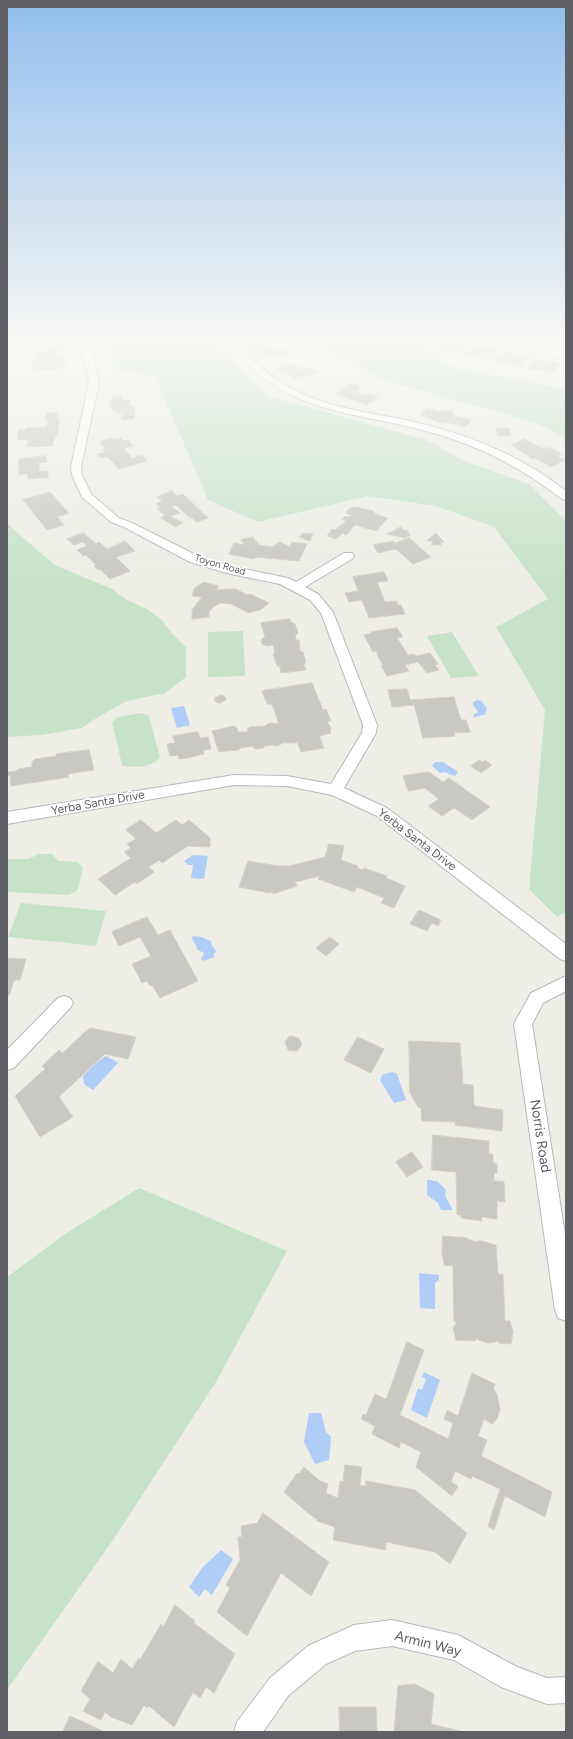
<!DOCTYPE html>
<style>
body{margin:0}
#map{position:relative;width:573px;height:1739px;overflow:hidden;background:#eeeee7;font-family:Figtree,sans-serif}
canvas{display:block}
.frame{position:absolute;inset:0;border:8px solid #5e6065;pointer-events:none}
</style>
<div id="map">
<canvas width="573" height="1739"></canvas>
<div class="frame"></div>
</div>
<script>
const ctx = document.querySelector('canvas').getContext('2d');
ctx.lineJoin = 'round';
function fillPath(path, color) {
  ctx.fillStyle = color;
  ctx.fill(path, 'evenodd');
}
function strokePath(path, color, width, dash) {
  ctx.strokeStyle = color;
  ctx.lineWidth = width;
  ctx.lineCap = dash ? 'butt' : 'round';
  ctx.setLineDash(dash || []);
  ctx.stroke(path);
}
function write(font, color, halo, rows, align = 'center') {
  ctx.font = font + ' Figtree,sans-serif';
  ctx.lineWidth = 3.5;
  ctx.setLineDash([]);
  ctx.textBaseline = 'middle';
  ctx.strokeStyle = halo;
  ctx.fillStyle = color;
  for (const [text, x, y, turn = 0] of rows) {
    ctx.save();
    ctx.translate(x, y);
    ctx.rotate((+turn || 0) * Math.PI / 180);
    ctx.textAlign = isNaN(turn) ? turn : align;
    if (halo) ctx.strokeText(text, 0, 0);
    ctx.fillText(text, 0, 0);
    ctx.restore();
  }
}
fillPath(new Path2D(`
 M107,337H206L267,396L427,440L464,461L529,484L564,519L566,524V912L557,917L529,889L545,710L496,627L548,599L494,527L436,506L368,496L258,522L208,500L155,376L114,368Z
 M310,337H417L412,341L454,368L566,389V438L536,423L384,380L318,345Z
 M7,523L12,528L55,565L112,589L127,600L147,609L162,620L170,631L186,647V677L165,693L127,701L98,717L82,728L41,735L7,737Z
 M243,631L245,676L208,677V632Z
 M452,632L479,676L451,678L427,636Z
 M142,713L149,716L160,758C151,767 134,769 122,765L112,722L118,717Z
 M38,854H52L58,861L77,862L83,867L78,890L69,895L7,892V859H29Z
 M21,903L106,911L96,946L8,937Z
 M139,1188L287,1251L216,1382L115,1537L7,1690V1277L65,1234Z`), '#c6e3ca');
fillPath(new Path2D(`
 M477,700L482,701L487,709L484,715L474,717L473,715L478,712L473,705V702Z
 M184,706L190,725L177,728L171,708Z
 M435,762H443L458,772L455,776L444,772L440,773L432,766Z
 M193,855L208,856L204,879L191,878L193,865H188L184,861Z
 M193,936L201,937L211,941L212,946L217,952L214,953V957L204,961L201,959L204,953L198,950L192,938Z
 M106,1056L118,1063L93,1090L84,1084L83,1076L97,1062Z
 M392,1072L397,1074L406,1100L394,1103L380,1080L382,1075Z
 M427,1180L437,1181L446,1190L445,1196L453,1210H441L438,1203L427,1195Z
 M419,1273L439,1275V1280L435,1283V1309L420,1308Z
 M424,1372L440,1380L427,1418L411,1410L418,1388L422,1390L426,1379L422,1377Z
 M309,1413H321L326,1432L331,1437L329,1460L315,1464L304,1442Z
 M221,1550L233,1559L212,1595L205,1589L199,1597L189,1587L202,1568Z`), '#afcdf6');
const building = new Path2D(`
 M442,337L454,338V344L457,342L469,346L456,353L450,351L447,353L433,348L442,344H440Z
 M532,337H557L552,344L542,342L544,339Z
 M566,337V347L556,345L561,338Z
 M261,342L265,345H268L273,349L286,348L291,353L277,358L273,356L262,359L246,345Z
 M61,346L62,352H58V356H64L65,368L33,371L32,362H35L34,355H36L35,352L50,351V347Z
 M472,347L499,350L497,352L499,353L496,358L493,357L491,360L466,355Z
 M504,352L515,354L513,355L528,358L522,366L497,362L499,360L496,359L499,354H502Z
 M533,359L547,362L549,360L560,363L553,373L527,368Z
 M294,364L302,370L310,367L318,373L295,379L286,372L283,373L276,369Z
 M352,383L360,386L358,388L360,389L355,392L364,395L368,393L379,397L367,405L336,394Z
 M112,397H122V400H130L129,405L137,409L135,410L134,419H121L122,414L112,409L110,405Z
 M427,408L441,412L443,410L454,412L452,415L472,420L465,427L446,422L444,424L420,415Z
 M47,413H57V418L60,420L57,435H56L55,438L54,439L53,446L27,447L28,439L17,440L18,430H26V428L47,427L48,419H46Z
 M496,428H509L511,436H498Z
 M112,438L113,440L121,438L124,441L128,440L133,446L124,448L132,458L142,455L147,461L119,469L108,457L101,458L97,454L105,452L103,450L106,449L100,442Z
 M524,439L544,449L549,447L562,454L558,456L565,460L551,467L535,458L533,459L511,445Z
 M46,456L47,462L39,463V471L32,472L48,471V477L28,479V474H19V459Z
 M172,491L177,496L183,494L208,518L197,522L192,518H190L176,505L172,507L180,513L170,516L183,523L176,527L161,518L165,515L157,509L160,508L156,504L162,501L157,497Z
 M50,492L69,513L57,517L64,525L47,530L23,500Z
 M355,507L374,511L375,514L388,518L376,531L355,525L346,535L343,533L336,539L327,536L332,529L335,530L346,521L342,519L345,516L349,517L351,515L347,514L346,512L350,508Z
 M401,527L403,530H407L410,536H406V538L387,534Z
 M84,533L96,544L99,542L107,549L125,541L135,551L116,557L130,571L110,579L100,569L98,570L94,566L96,565L86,555L83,556L77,550L87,546L83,542L74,545L67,539Z
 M304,533L313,534L310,541L299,537Z
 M436,533L444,542H441V545H432V541H427Z
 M253,537L259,545L272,547L280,542L290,547L292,542L307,544L299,561L255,557L254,559L229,554L234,543L245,545L241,540Z
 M409,538L431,557L413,564L396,549L378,553L373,545L393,541L395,543Z
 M384,572L388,581L377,582L385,602L396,601L398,605H401L405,614L369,618L362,600L349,602L345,593L358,591L353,577Z
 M204,582L218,586L216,590L236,589L247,595L250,594L269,603L260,610L248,613L232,604L220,603L212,608L209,612V617L192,619V610L202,597L192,596L194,589Z
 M290,619L291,622L295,624L298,633L295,636L296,640H299L300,651L303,652L306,662L304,664L306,670L281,673L280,667L277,666L273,654L275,652L273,645L267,646L262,644L261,640L265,637L261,623Z
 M397,628L403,637L397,638L408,655L414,654L416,656L430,653L438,664L435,665L439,670L427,673L418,662L405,665L409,671L387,676L381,666L383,665L377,655H378L376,651L373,652L364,635L372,633L371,632Z
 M312,683L323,710L326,709L331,721L327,722L331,728L330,730L331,733L321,736L319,735L324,748L301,752L297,741L296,743H282L280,745L275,746L272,745L265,746L263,748L257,749L254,748L253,746L241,748L238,750L219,752L212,731L233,726L237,728L238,732H248L247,729L250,727L265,726L267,724L272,723L279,724L272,704H267L262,691Z
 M407,689L410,700L454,697L461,720H466L470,732L454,733L455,736L423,738L414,705L392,707L388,690Z
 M222,695L225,697L226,700L219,703L215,701V698Z
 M198,732L200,738L208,737L211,749L203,750L204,754L187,758L179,759L178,755L170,756L167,744L175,743L173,736Z
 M89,750L94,770L68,774L69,777L11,786L10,775L7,776V772L16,771L18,769L32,767V762L35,759L56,756V754Z
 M480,760L482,762L485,760L492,765L481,773L471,766Z
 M429,772L443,782L449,778L490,807L472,820L454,808L442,816L428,806L439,799L425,788L408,791L403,776Z
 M141,820L156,833L176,820L182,825L189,820L210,838V847L188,846L162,863L159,860L149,867L154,872L137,884L135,882L115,895L98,879L131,858L124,852L131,848L127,844L136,839L126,830Z
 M329,844L344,846L341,860L358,866L357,868L363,870L364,868L387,876L386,878L405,886L394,908L381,903L384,898L357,887L354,892L318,879L320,876L295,882L297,886L273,894V892L269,893L239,887L248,861L278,866H290L325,857Z
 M419,910L441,920L438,926L432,923L427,931L410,924Z
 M147,917L158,935L170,930L198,981L160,998L152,985L150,986L147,981L142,983L132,964L151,956L140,937L119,946L112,932Z
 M330,937L339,944L326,956L316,948Z
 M7,958L26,959L20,980H14L10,994L7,997Z
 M90,1028L136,1037L128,1059L105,1054L59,1097L73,1117L40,1137L15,1096L45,1069L42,1066L59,1050L62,1053Z
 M290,1036L299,1038L302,1045L297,1051L288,1050L285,1042Z
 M358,1037L384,1049L371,1073L344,1060Z
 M409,1041L460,1043L463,1084L473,1085L474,1106L503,1110L502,1131L455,1125L456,1122L422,1121L421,1108L418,1107L410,1093Z
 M433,1135L489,1141V1154H493V1163L497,1164V1173H494V1181L504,1182L505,1202L497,1201V1219L481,1217L482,1221L461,1218V1215H457L456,1172L432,1170Z
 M412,1152L423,1167L407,1177L396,1162Z
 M443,1236L468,1238V1240H473V1242L481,1241L496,1245L498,1274L503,1275L505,1321H510L513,1332L511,1344L499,1343V1341L488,1343L476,1339L475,1341L456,1340L453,1328L456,1323L455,1321H454L453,1266L444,1265L442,1252Z
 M407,1342L424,1350L400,1415L448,1439L453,1423L444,1419L447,1410L458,1416L472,1373L495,1384L493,1389L497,1394L500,1410L497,1419L492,1424L484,1419L478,1436L487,1440L481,1456L552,1492L545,1517L505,1496L494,1530L488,1526L500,1489L472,1476L471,1479L455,1471L451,1482L458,1486L452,1496L416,1467L421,1452L401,1442L399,1448L372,1434L375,1426L361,1419L363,1414L366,1415L375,1394L386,1399Z
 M345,1465L362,1467L360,1485L366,1486V1481L415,1490L467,1533L450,1564L435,1552L386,1542V1550L333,1540L335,1527L317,1521V1519L309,1514L284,1492L297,1473L299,1474L304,1467L320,1481L328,1484L326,1493L338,1498L340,1481L343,1482Z
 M263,1513L329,1562L311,1596L281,1573L247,1636L217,1612L230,1588L226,1585L240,1560L238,1537H242L241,1526L257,1523Z
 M175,1605L195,1621L194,1623L235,1654L214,1693L206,1687L200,1698L193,1692L174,1727L149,1706L147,1708L144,1705L132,1725L111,1717L105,1712L101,1720L83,1711L90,1699L81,1691L98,1661L113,1673L121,1659L132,1669L139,1658L140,1660L161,1624L163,1627Z
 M415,1684L434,1694L431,1724L464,1732H394L398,1686Z
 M339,1707H376L377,1732H340Z
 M70,1716L105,1732H63Z`);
fillPath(building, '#cac8c3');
strokePath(building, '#d3d0c5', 1);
const minor = new Path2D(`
 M80,337H90L99,382L81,467L82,475L91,494L119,518L132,523L198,556L229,566L288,578L296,582L344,553H352L354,556L352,559L305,587L318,594L333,612L377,725L376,733L344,788L387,808L566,944V961L560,959L377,816L332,795L287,786L234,785L7,824V812L234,775L287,776L331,784L362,733L363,725L321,613L310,600L280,584L226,573L190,562L124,527L111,522L82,497L72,475L71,467L89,382Z
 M222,337H231C247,354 263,372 283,384C322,407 367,412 410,421C467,434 521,455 566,491V500L562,499C524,469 483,448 437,434C350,409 283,417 222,337Z
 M477,337H486L566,353V359L480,342L477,341L475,339Z
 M566,976V991L543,1003L532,1024L566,1241V1321L558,1318L555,1310L514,1024L531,993Z
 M64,996L70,998L73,1003L70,1008L14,1068L7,1070V1050L58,998Z
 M392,1620L458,1635L517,1667L547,1678L566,1677V1703L547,1704L501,1687L454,1660L392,1646L355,1651L326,1664L288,1696L263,1732H234L237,1722L270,1678L308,1646L354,1625Z`);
strokePath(minor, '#b7b7bc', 2);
fillPath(minor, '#fff');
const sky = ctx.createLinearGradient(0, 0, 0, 581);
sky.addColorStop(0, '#91beee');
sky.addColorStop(0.58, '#f7f7f4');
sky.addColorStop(1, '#f7f7f400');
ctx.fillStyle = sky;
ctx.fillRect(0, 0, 573, 581);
write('10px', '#5e6065', '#fff', [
 ["Toyon Road",220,565,16]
]);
write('12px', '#5e6065', '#fff', [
 ["Yerba Santa Drive",98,803,-10],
 ["Yerba Santa Drive",417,840,37]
]);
write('14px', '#5e6065', '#fff', [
 ["Norris Road",540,1136,81],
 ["Armin Way",428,1644,14]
]);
</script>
